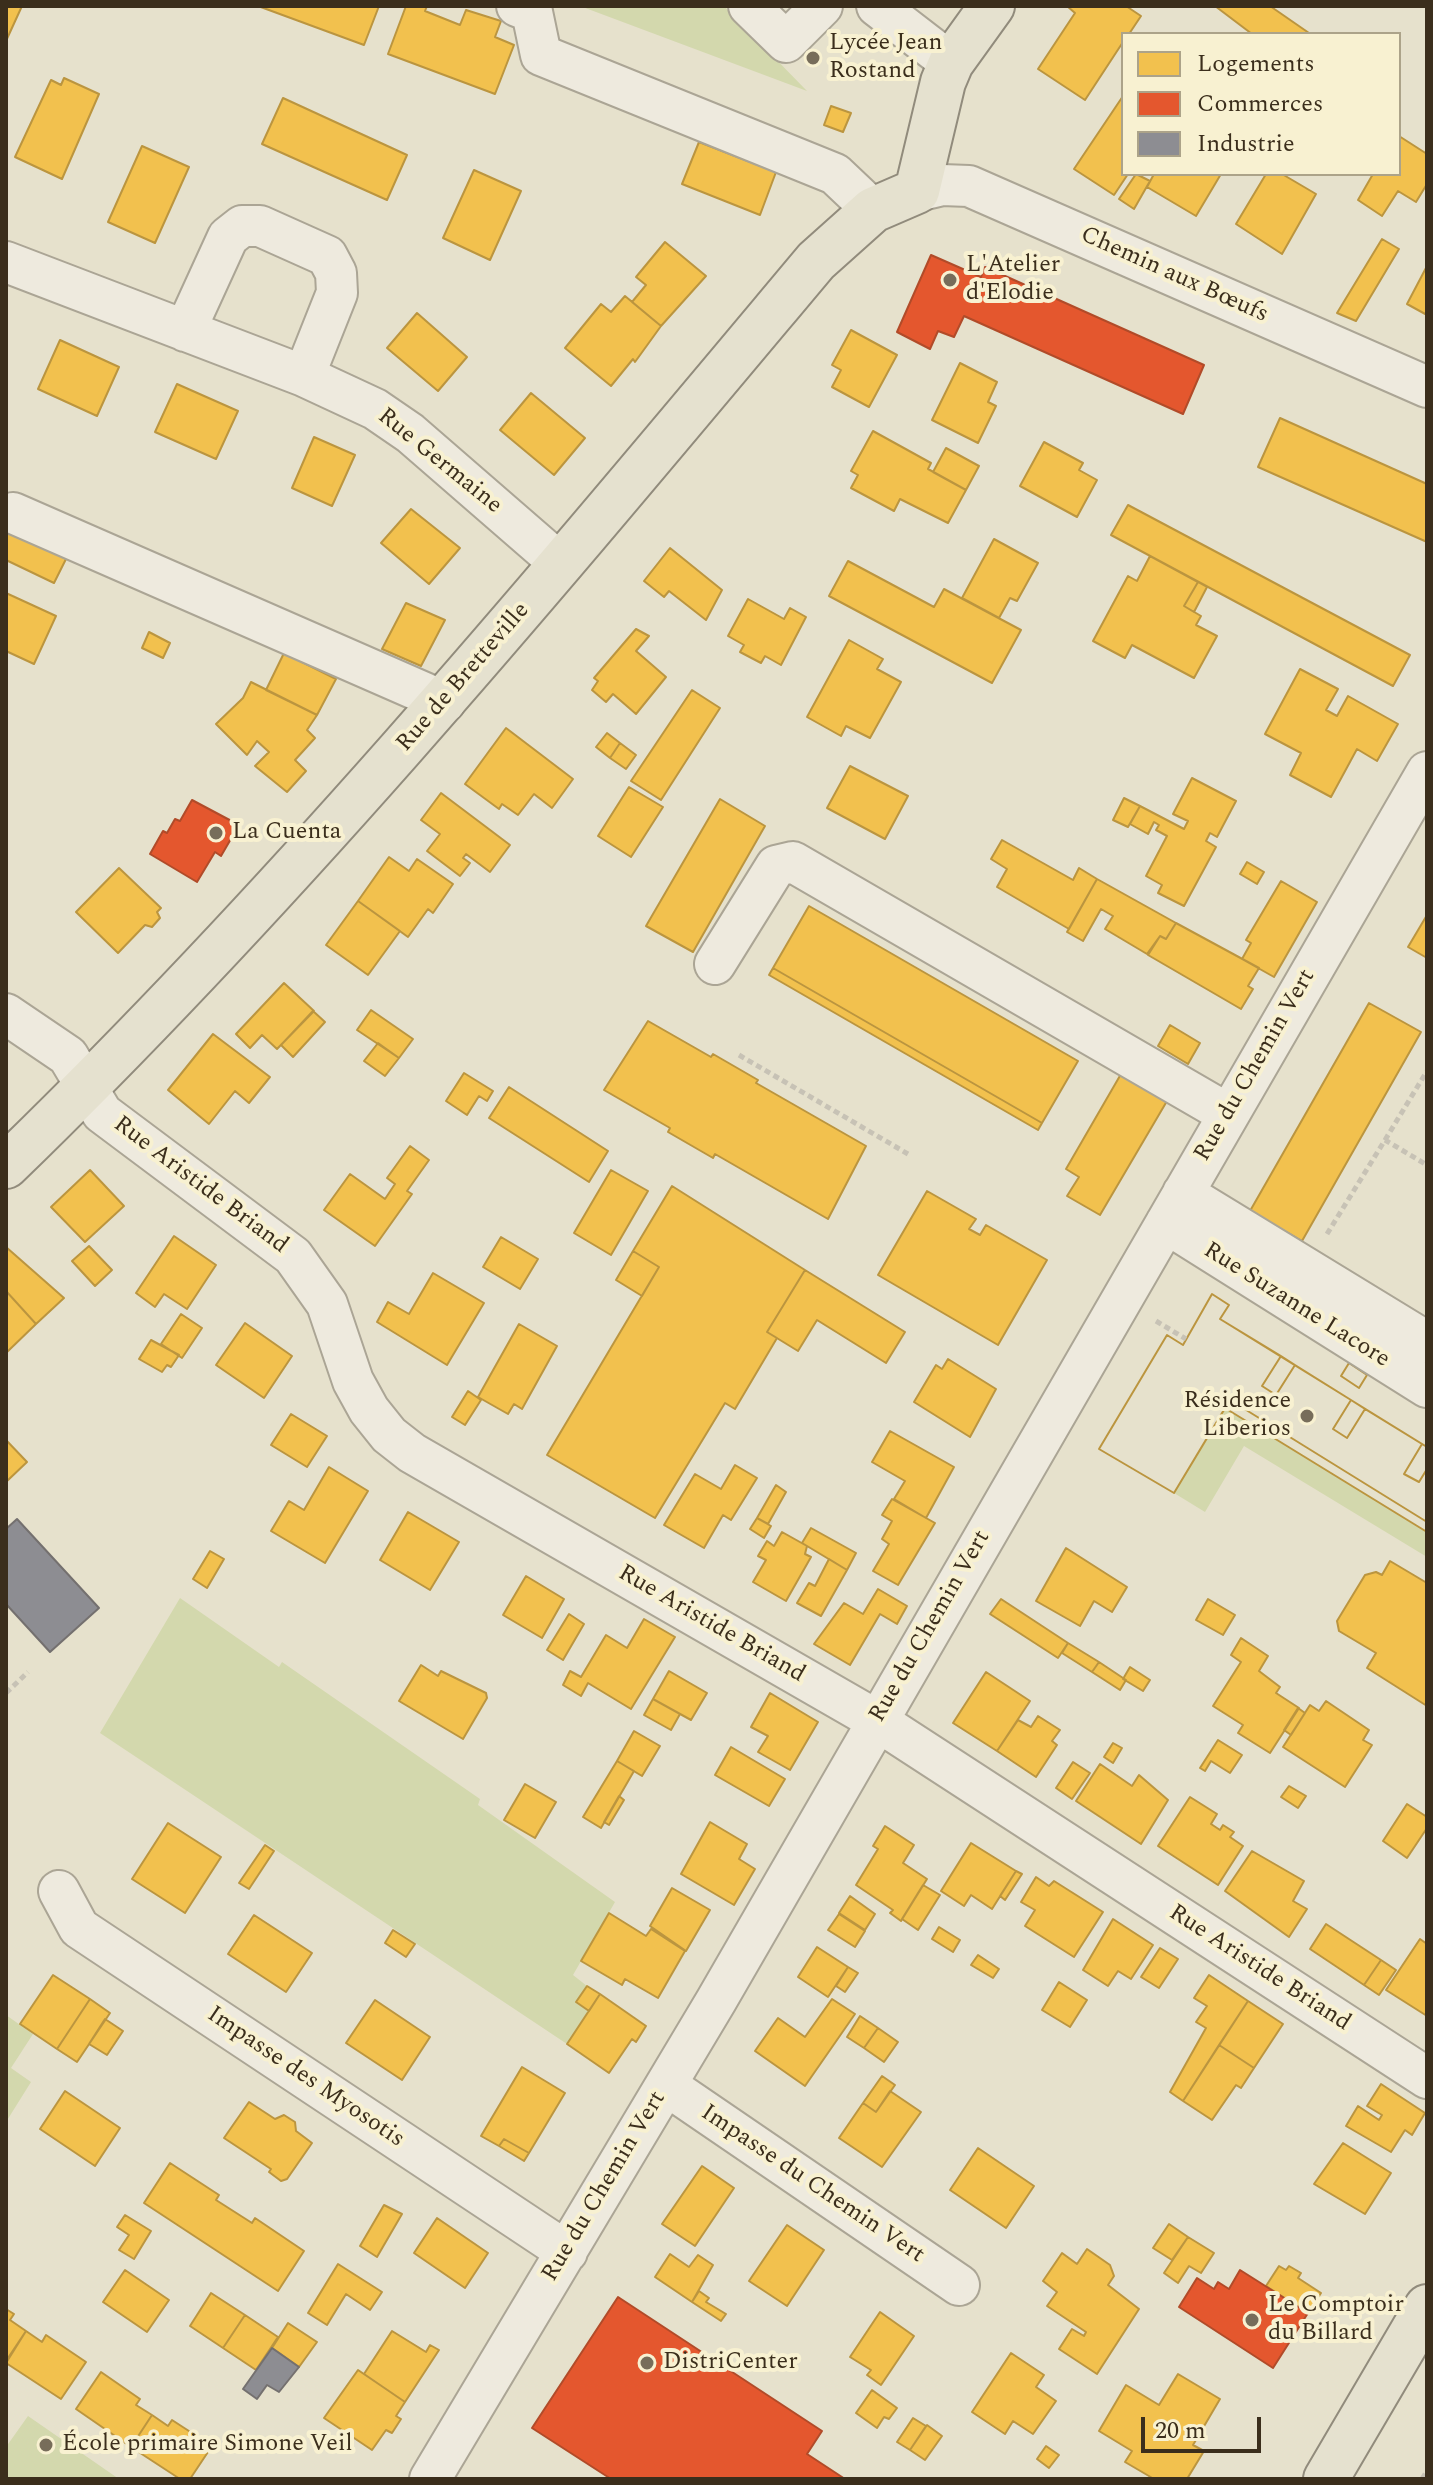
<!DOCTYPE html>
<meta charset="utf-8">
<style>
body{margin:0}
#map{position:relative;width:1433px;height:2485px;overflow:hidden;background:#e6e1cc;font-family:Spectral,serif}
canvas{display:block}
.frame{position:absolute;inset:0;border:8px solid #3b2e1c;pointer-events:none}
.legend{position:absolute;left:1121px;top:32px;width:280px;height:144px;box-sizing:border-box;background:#f8f1d1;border:2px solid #aca389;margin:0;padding:10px 14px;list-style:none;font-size:24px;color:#3b2e1c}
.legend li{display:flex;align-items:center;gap:16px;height:40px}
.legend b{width:40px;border:2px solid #aca389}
.scale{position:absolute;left:1141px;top:2417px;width:120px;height:36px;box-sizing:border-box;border:4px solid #3b2e1c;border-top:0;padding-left:10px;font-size:24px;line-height:28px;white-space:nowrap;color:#3b2e1c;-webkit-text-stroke:6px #f8f1d1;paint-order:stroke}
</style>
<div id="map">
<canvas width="1433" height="2485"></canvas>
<div class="frame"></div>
<ul class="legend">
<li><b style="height:22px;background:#f2c14e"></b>Logements</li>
<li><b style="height:22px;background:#e4572e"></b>Commerces</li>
<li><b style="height:22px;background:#8d8d92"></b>Industrie</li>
</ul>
<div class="scale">20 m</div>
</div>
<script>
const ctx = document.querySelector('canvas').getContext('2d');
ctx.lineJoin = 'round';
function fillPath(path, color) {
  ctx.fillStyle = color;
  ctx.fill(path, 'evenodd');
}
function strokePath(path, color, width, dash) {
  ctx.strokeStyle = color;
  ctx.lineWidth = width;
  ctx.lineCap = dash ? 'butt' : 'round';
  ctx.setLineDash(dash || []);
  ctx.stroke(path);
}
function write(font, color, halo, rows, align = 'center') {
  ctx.font = font + ' Spectral,serif';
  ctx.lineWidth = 8;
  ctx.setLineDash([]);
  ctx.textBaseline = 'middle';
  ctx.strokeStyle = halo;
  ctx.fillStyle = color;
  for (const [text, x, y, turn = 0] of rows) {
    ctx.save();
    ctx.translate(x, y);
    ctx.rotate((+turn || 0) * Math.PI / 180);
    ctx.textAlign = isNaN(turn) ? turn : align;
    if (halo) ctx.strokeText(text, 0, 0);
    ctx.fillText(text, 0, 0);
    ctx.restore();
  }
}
fillPath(new Path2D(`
 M580,6H724L807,91Z
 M1225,1408L1427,1532V1557L1244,1446L1205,1512L1174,1493Z
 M180,1598L279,1667L282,1662L480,1799L478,1805L615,1902L573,1975L587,1986L576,2002L589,2011L567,2044L100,1733Z
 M6,2015L33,2034L11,2068L31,2082L6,2122Z
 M28,2416L119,2479H6V2447Z`), '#d3d8ad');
const homes = new Path2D(`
 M6,6H22L6,41Z
 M258,6H379L364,45Z
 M406,6H427L425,11L460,25L466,10L501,21L495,37L514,45L495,94L388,54Z
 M1126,6L1141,16L1129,34H1123V42L1085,100L1038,69L1075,13L1067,6Z
 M1215,6H1270L1309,33L1252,34Z
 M64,78L99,94L62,179L15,157L51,80L61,85Z
 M1123,96V174H1128L1114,195L1074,169Z
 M283,98L407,155L387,200L262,144Z
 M831,106L851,113L843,132L824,125Z
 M1399,136L1427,154V184L1416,202L1398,191L1382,216L1358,200L1373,174H1399Z
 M699,142L776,172L760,215L682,184Z
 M142,146L189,167L155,243L108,222Z
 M474,170L521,191L490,260L443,238Z
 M1136,174L1150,181L1134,209L1119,199Z
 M1154,174H1221L1196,216L1147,187Z
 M1266,174H1282L1316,194L1282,254L1236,224Z
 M1382,239L1399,249L1356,321L1337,313Z
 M665,242L706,276L661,326L632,302L646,285L636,277Z
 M1427,266V315L1407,304Z
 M625,296L661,326L635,362L633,359L611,386L565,348L601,304L611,312Z
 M417,313L467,357L438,391L387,348Z
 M851,330L897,355L869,407L832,387L841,370L832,365Z
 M60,340L119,367L97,416L38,389Z
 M960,363L997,382L988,402L996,406L978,443L932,420Z
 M177,384L238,411L216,459L155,432Z
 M531,393L585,438L554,475L500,430Z
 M1280,418L1427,484V542L1258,467Z
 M873,431L931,463L928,469L966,490L948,523L900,499L894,511L851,488L858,475L851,471Z
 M314,437L355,455L332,506L292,488Z
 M1044,442L1083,463L1079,470L1097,480L1077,517L1020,486Z
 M946,448L979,466L966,490L933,472Z
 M1128,505L1410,655L1393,686L1111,535Z
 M411,509L460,548L429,584L381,543Z
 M6,526L68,555L54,583L6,560Z
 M994,539L1038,563L1017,601L1010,598L999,618L962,598Z
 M670,548L722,590L706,620L669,591L664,597L644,581Z
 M1150,556L1198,582L1184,606L1201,616L1196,625L1217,636L1194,678L1132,645L1125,658L1093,641L1128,576L1137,581Z
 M848,561L934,607L944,589L1021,630L992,683L829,596Z
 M1198,582L1207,587L1194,612L1184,606Z
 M6,593L56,616L34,664L6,651Z
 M748,599L784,619L790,608L806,617L781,665L765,656L761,663L740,652L744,645L728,636Z
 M406,603L445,620L421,666L382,649Z
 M636,629L649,636L636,651L666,677L636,714L613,694L606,702L592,690L598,681L594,678Z
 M149,632L170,643L163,658L142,648Z
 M849,640L883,659L877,669L901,682L870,738L846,726L841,736L807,717Z
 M284,653L336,679L317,715L266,690Z
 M1300,669L1338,689L1326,710L1337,716L1348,696L1398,724L1377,761L1357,749L1331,797L1290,775L1301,753L1265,734Z
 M251,682L317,715L307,730L315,738L295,760L306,771L287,792L255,766L269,752L257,741L247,755L216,724L243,698Z
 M692,690L720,708L661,800L631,781Z
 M506,728L573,779L552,808L534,794L518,815L502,804L499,809L465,784Z
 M607,733L620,743L610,758L596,747Z
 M620,743L636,755L626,769L610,758Z
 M850,766L908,796L885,839L827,808Z
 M1192,778L1236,801L1217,837L1210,833L1206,841L1216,847L1184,906L1158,893L1162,885L1146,876L1167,836L1156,830L1159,825L1154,822L1148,834L1130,824L1140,806L1184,829L1188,821L1173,814Z
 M629,787L663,807L631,857L598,836Z
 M441,793L510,845L490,872L466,854L463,858L470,863L460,876L427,851L440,834L421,820Z
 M1124,798L1140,806L1128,827L1113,820Z
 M720,799L765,826L693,952L646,926Z
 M1002,840L1073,880L1079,868L1097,879L1069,929L997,887L1007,869L991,859Z
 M389,857L409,871L417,859L453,884L433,913L428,909L408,937L358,901Z
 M1247,862L1264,872L1257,884L1240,874Z
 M119,868L161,908L157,912L160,918L152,927L145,925L118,953L76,912Z
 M1097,879L1176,923L1166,939L1160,936L1147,954L1105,929L1113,916L1101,909L1083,941L1067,932Z
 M1281,881L1317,902L1274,977L1242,959L1251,943L1246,940Z
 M358,901L400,931L368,975L326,945Z
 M809,906L1078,1061L1042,1123L773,968Z
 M1427,915V958L1408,947Z
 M1176,923L1259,968L1248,986L1253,989L1241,1009L1148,955L1160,936L1166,939Z
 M773,968L1042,1123L1038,1130L769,975Z
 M284,983L314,1011L277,1049L262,1035L250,1048L236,1034Z
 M1369,1003L1421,1032L1302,1241L1250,1211Z
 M371,1010L413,1039L399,1058L357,1030Z
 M313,1011L325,1022L293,1057L281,1045Z
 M648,1021L711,1057L713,1054L758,1080L756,1083L866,1146L828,1219L715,1154L713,1158L668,1132L670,1128L604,1090Z
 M1170,1025L1200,1043L1188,1064L1158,1046Z
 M213,1034L270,1077L249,1103L235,1091L209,1124L168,1090Z
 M378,1043L399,1058L385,1076L364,1061Z
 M464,1073L493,1091L487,1101L479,1096L467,1115L446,1101Z
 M1121,1074L1167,1101L1100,1215L1067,1196L1079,1177L1066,1169Z
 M509,1087L608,1151L589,1182L489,1118Z
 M410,1146L429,1160L407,1191L412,1194L375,1246L324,1210L350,1174L385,1199L395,1184L387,1178Z
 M90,1170L124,1206L85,1242L51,1207Z
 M611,1170L648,1191L611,1255L574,1233Z
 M672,1186L805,1270L767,1332L777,1338L735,1409L725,1403L655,1518L547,1455L659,1267L633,1251Z
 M927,1191L976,1219L969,1229L980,1235L986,1225L1047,1260L998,1345L878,1275Z
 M174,1236L216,1265L187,1309L164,1294L155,1307L136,1293Z
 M501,1237L538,1259L520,1289L483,1267Z
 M89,1246L112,1270L95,1286L72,1261Z
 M6,1247L64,1298L36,1324L6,1291Z
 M633,1251L659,1267L642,1296L616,1280Z
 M805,1270L905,1332L886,1363L817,1320L798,1351L767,1332Z
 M433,1273L484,1303L447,1365L377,1322L388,1302L409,1314Z
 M6,1291L36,1324L6,1353Z
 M1212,1294L1229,1305L1220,1319L1427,1447V1532L1225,1408L1174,1493L1099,1449L1167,1335L1183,1345Z
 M1212,1294L1229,1305L1220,1319L1281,1356L1262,1386L1276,1395L1295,1365L1351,1400L1333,1429L1347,1438L1365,1409L1422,1444L1404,1474L1419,1482L1427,1469V1522L1230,1400L1174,1493L1099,1449L1167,1335L1183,1345Z
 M181,1314L202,1328L182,1358L161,1344Z
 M245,1323L292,1356L264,1398L216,1365Z
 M519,1324L557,1346L522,1409L514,1404L508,1414L478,1397Z
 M151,1340L179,1355L171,1367L167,1365L162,1372L139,1359Z
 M1281,1356L1295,1365L1276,1395L1262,1386Z
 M948,1359L996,1389L970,1437L914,1402L936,1365L942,1369Z
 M1349,1363L1367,1375L1359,1388L1341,1376Z
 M1349,1363L1367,1375L1359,1388L1341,1376Z
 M468,1391L481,1400L465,1425L452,1417Z
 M1230,1400L1427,1522V1532L1225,1408Z
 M1351,1400L1365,1409L1347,1438L1333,1429Z
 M291,1414L327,1436L307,1467L271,1445Z
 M890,1431L954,1467L926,1518L894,1499L905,1481L872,1462Z
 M6,1440L27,1462L6,1482Z
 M1422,1444L1427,1447V1469L1419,1482L1404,1474Z
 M735,1465L757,1478L731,1520L723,1515L704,1548L664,1525L695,1474L721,1489Z
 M329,1467L368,1491L325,1563L271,1531L289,1501L304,1510Z
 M776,1485L786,1492L768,1524L757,1518Z
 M892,1499L935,1523L898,1585L873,1571L889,1544L882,1539L892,1521L882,1515Z
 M408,1512L459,1542L430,1590L380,1560Z
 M757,1518L771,1526L764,1538L750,1529Z
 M811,1528L856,1553L847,1570L802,1543Z
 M782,1532L807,1546L805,1554L811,1557L786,1601L753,1582L766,1560L758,1556L767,1541L774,1546Z
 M1066,1548L1127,1587L1112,1612L1094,1601L1080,1626L1036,1601Z
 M210,1551L224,1559L207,1588L193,1579Z
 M829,1559L847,1570L821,1616L797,1603L809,1583L815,1586Z
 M1390,1561L1427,1583V1706L1367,1668L1376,1653L1339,1631L1337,1621L1365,1575L1376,1572L1382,1575Z
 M526,1576L564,1599L542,1638L503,1615Z
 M878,1589L907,1606L897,1624L880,1614L850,1665L814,1644L844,1603L863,1614Z
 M1001,1599L1068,1643L1058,1658L990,1614Z
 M1208,1599L1235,1615L1223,1635L1196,1620Z
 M569,1614L584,1624L563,1660L547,1650Z
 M644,1619L675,1637L631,1709L588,1683L581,1696L563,1685L570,1671L581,1677L606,1635L627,1648Z
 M1241,1638L1268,1656L1259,1671L1280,1687L1276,1693L1299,1708L1270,1753L1238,1733L1243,1725L1213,1706L1241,1662L1231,1655Z
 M1068,1643L1099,1662L1092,1672L1062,1653Z
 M1099,1662L1126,1680L1120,1690L1092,1672Z
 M421,1665L438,1676L441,1671L486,1693L487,1698L463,1739L399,1701Z
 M1130,1667L1150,1680L1143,1691L1123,1679Z
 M669,1671L707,1693L691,1720L653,1699Z
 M986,1672L1030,1701L997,1751L953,1723Z
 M770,1693L818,1722L790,1770L758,1752L768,1736L751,1727Z
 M653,1699L680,1714L671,1730L644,1715Z
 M1326,1701L1369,1730L1363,1740L1372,1745L1345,1787L1283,1747L1310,1705L1319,1711Z
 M1298,1708L1305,1713L1291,1735L1284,1730Z
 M1038,1716L1060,1730L1052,1741L1057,1745L1036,1777L997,1751L1018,1720L1031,1727Z
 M634,1731L660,1746L642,1776L617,1761Z
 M1218,1740L1242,1755L1230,1773L1211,1761L1205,1771L1200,1768Z
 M1113,1743L1122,1748L1113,1763L1104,1757Z
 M731,1747L785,1779L769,1806L715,1775Z
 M617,1761L634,1771L601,1828L583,1817Z
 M1073,1762L1090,1773L1072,1799L1056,1788Z
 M1100,1764L1132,1786L1139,1775L1168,1800L1141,1844L1076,1801Z
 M525,1784L556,1802L535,1838L504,1820Z
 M1289,1786L1306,1796L1298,1808L1281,1797Z
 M619,1796L624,1800L609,1825L604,1822Z
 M1190,1797L1217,1814L1211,1824L1220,1830L1223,1825L1234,1832L1230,1837L1243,1846L1218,1885L1158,1846Z
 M1407,1804L1427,1817V1828L1407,1858L1383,1841Z
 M710,1822L747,1844L739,1859L755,1869L734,1905L681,1874Z
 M168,1823L221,1857L185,1913L132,1879Z
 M885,1826L914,1845L903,1863L927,1879L901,1921L890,1913L893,1910L856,1885L878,1849L873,1846Z
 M971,1843L1016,1871L992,1909L971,1895L964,1906L941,1891Z
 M265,1845L274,1851L249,1889L239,1883Z
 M1252,1851L1304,1881L1293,1901L1307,1909L1289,1937L1225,1891Z
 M1016,1871L1022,1874L1005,1900L1000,1896Z
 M1036,1877L1049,1886L1054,1881L1103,1912L1074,1957L1025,1926L1035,1910L1021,1902Z
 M923,1885L940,1895L918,1930L902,1919Z
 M672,1888L710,1910L686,1951L650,1926Z
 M850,1896L875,1914L865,1930L839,1913Z
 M609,1913L646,1936L651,1929L685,1951L658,1998L625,1979L622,1985L581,1961Z
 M839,1914L865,1931L855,1947L828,1930Z
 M254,1915L312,1953L286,1992L228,1954Z
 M1113,1919L1153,1945L1131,1979L1118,1971L1108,1986L1083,1970Z
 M1326,1924L1381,1960L1364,1985L1310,1949Z
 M939,1927L960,1940L953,1952L932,1939Z
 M393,1930L415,1944L406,1957L385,1943Z
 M1420,1939L1427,1944V2016L1386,1990Z
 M817,1947L848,1967L828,1997L798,1977Z
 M1160,1948L1178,1959L1159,1988L1141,1977Z
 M978,1955L999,1969L993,1978L971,1965Z
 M1381,1960L1396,1970L1379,1995L1364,1985Z
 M848,1967L858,1973L845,1992L836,1986Z
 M53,1975L90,1999L57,2049L20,2024Z
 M1209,1975L1248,2001L1183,2101L1170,2092L1206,2028L1196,2022L1207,2006L1194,1998Z
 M1059,1982L1087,2000L1070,2027L1042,2010Z
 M587,1986L600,1994L589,2011L576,2002Z
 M600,1994L646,2026L636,2042L632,2039L609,2073L567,2044Z
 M90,1999L110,2013L77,2062L57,2049Z
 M832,1999L855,2014L805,2086L755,2051L778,2018L805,2037Z
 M375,2000L430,2037L402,2080L346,2043Z
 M1248,2001L1283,2024L1254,2068L1219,2045Z
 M860,2016L878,2028L864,2048L847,2037Z
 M105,2019L123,2031L107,2055L89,2044Z
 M878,2028L898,2042L884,2062L864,2048Z
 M1219,2045L1254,2068L1241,2088L1236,2085L1212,2120L1183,2101Z
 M522,2067L565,2093L529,2153L504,2139L499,2146L481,2136Z
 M882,2076L895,2085L876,2112L863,2103Z
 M1381,2084L1425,2113L1412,2135L1405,2130L1391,2152L1346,2126L1358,2106L1379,2120L1382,2115L1367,2106Z
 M65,2091L120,2128L95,2166L40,2129Z
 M890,2091L921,2112L882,2167L839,2138L863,2103L876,2112Z
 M249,2102L275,2119L284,2115L295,2122L296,2131L312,2143L287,2179L281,2181L269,2172L271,2169L224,2138Z
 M504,2139L529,2153L524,2161L499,2146Z
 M1343,2143L1391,2173L1365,2214L1314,2184Z
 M978,2148L1034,2186L1006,2228L950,2190Z
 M170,2163L219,2195L216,2200L252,2223L255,2218L304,2251L278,2291L144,2203Z
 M702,2166L734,2188L695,2246L662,2224Z
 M384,2205L402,2214L377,2257L360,2246Z
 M125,2215L151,2231L134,2259L119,2250L129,2235L117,2227Z
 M437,2218L488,2253L465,2288L414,2253Z
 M1169,2224L1188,2237L1172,2260L1153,2248Z
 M787,2225L824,2250L787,2306L749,2281Z
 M1188,2237L1214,2253L1201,2273L1189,2266L1178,2283L1164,2273Z
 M1087,2249L1110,2265L1114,2276L1108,2285L1139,2309L1097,2374L1059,2349L1072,2329L1084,2336L1086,2332L1047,2306L1057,2292L1043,2281L1062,2253L1077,2264Z
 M670,2254L689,2267L698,2255L713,2265L692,2302L655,2277Z
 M338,2264L382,2292L370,2310L346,2294L327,2325L308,2313Z
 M1279,2266L1286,2270L1289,2266L1301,2273L1298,2278L1321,2293L1308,2313L1266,2286Z
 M125,2270L169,2300L147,2332L103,2302Z
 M699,2291L709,2298L706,2302L726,2314L721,2321L692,2302Z
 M211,2293L245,2315L223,2348L190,2326Z
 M6,2309L14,2314L10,2320L26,2331L6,2361Z
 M880,2312L914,2336L881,2385L867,2375L871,2370L850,2357Z
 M245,2315L278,2337L256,2370L223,2348Z
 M288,2323L317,2342L299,2367L272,2348Z
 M26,2331L42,2342L46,2335L86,2362L61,2399L6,2363Z
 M392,2331L426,2352L430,2345L439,2350L405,2402L364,2374Z
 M1011,2353L1044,2375L1036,2387L1056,2401L1033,2434L1013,2421L1005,2434L972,2412Z
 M358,2370L405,2402L396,2416L401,2419L392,2433L386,2430L372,2450L324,2418Z
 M101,2372L140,2399L136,2405L152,2415L131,2447L76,2409Z
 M1178,2374L1220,2399L1193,2445L1204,2451L1187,2479H1154L1125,2462L1132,2451L1099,2431L1126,2385L1159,2405Z
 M872,2390L897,2408L889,2419L884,2417L877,2428L856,2413Z
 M152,2415L168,2426L172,2420L212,2446L190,2479H180L131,2447Z
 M913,2418L926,2426L910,2450L897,2442Z
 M927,2425L942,2436L925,2460L910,2450Z
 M1046,2446L1059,2455L1049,2468L1037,2459Z`);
fillPath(homes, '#f2c14e');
strokePath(homes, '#bb953f', 2);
const shops = new Path2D(`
 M931,255L981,277L985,267L1204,365L1183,414L964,316L954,337L938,331L930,349L897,332Z
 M192,800L239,825L221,856L215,852L197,882L150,854L163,831L167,833L175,819L180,821Z
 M1240,2270L1308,2313L1273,2368L1179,2307L1197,2278L1214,2289L1218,2282L1229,2289Z
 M618,2297L822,2431L807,2454L845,2479H611L532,2428Z`);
fillPath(shops, '#e4572e');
strokePath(shops, '#b14b29', 2);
const industry = new Path2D(`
 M17,1519L99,1608L50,1652L6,1604V1529Z
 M272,2348L299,2367L279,2392L267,2385L257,2399L243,2389Z`);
fillPath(industry, '#8d8d92');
strokePath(industry, '#74706f', 2);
const minor = new Path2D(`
 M517,6L532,12L541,55L835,174L873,210
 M749,6L786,42L822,6
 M877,6L951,63
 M917,191L942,185L969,186L1427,387
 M6,262L304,376L375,409L410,433L562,565
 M185,331L228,237L242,226H260L327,256L336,273L337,293L304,376
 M13,513L445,702
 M715,964L776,866L793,862L1228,1114
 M6,1014L68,1056L102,1113L293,1256L327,1304L353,1381L369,1410L389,1435L412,1453L876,1720L1427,2078
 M1183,1193L1427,1342
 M1166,1223L1427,1387
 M59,1891L79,1928L567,2252
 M666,2085L959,2285
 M430,2479L716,2001L1427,772`);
const major = new Path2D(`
 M6,1166C297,884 556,571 816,261L873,210L917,191L943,82L951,63L992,6
 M1326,2479L1427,2307`);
strokePath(minor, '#aba595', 44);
strokePath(major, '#918b7c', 48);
strokePath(new Path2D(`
 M739,1055L908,1154
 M1385,1140L1427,1071
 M1327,1234L1385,1140L1427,1165
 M1156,1321L1186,1339
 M6,1693L28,1672
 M1422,2479L1427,2471`), '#c7c2b5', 5, [6, 4]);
strokePath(minor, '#eeeade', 40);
strokePath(major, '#e5e1cf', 44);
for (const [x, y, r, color] of [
 [813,58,8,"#776d5a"],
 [950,280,8,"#776d5a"],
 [216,833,8,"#776d5a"],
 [1307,1416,8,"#776d5a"],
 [1252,2320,8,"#776d5a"],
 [647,2363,8,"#776d5a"],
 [46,2445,8,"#776d5a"]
]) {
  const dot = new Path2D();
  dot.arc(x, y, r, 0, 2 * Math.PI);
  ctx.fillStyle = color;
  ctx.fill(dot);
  strokePath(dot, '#f8f1d1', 3);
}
write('24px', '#3b2e1c', '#f8f1d1', [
 ["Lycée Jean",829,44],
 ["Rostand",829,72],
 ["L'Atelier",966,266],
 ["d'Elodie",966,294],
 ["La Cuenta",232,833],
 ["Résidence",1291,1402,"right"],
 ["Liberios",1291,1430,"right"],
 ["Le Comptoir",1268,2306],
 ["du Billard",1268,2334],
 ["DistriCenter",663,2363],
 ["École primaire Simone Veil",62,2445]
], 'left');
write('24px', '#3b2e1c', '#f8f1d1', [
 ["Chemin aux Bœufs",1174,276,24],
 ["Rue Germaine",439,462,39],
 ["Rue de Bretteville",464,678,-49],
 ["Rue du Chemin Vert",1256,1066,-60],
 ["Rue Aristide Briand",200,1186,37],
 ["Rue Suzanne Lacore",1296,1306,32],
 ["Rue Aristide Briand",711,1625,30],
 ["Rue du Chemin Vert",931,1627,-60],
 ["Rue Aristide Briand",1259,1969,33],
 ["Impasse des Myosotis",305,2078,34],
 ["Impasse du Chemin Vert",812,2185,34],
 ["Rue du Chemin Vert",605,2187,-59]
]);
</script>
